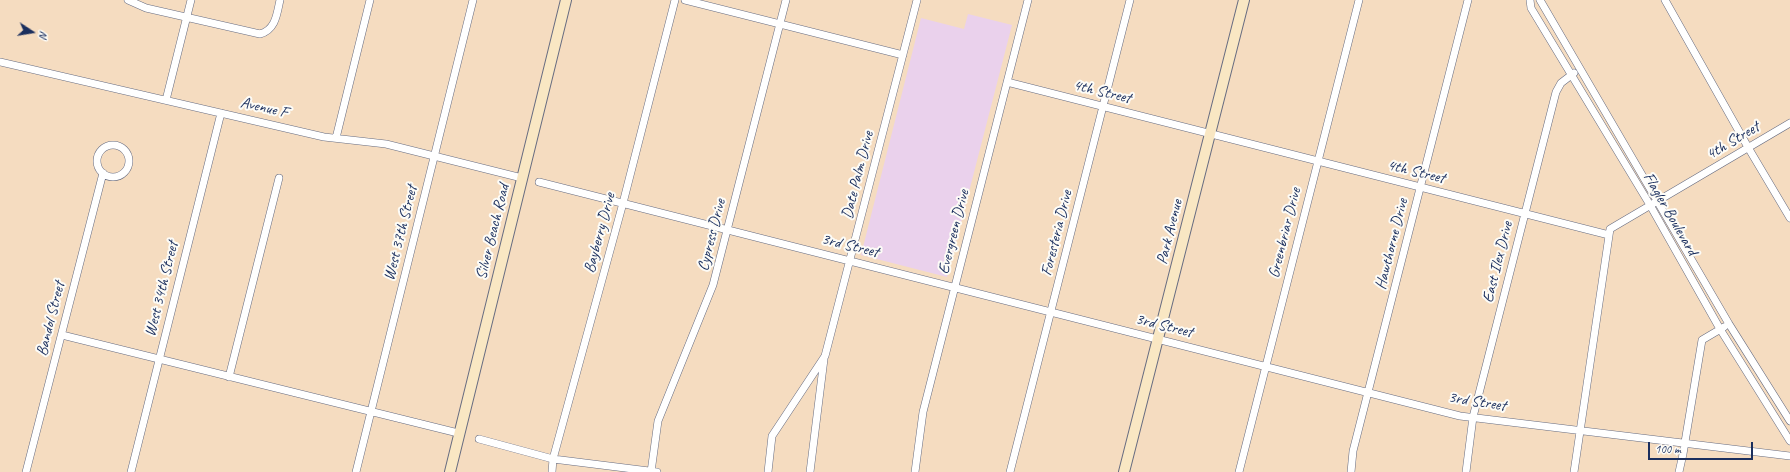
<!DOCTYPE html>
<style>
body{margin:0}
#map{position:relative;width:1790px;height:472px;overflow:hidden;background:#f5dcc0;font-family:Caveat,sans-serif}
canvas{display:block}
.north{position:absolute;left:12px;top:12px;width:40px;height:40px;-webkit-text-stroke:3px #fdfcf7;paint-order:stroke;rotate:102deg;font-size:11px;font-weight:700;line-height:16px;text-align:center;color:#1b2f5e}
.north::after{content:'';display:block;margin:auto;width:14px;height:18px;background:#1b2f5e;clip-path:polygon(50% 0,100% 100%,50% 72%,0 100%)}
.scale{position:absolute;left:1648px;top:442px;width:105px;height:18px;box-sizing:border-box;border:2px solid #1b2f5e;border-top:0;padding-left:5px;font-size:12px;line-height:14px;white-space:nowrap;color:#1b2f5e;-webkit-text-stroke:3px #fdfcf7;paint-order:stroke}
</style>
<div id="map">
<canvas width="1790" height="472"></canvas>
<div class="north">N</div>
<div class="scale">100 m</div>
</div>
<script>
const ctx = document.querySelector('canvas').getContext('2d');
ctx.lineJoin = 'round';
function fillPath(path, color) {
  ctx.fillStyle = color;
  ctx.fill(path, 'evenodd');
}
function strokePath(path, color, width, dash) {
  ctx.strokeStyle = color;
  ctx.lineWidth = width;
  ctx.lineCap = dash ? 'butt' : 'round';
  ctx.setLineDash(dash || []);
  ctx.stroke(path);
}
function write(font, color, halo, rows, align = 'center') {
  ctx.font = font + ' Caveat,sans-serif';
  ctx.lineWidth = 4;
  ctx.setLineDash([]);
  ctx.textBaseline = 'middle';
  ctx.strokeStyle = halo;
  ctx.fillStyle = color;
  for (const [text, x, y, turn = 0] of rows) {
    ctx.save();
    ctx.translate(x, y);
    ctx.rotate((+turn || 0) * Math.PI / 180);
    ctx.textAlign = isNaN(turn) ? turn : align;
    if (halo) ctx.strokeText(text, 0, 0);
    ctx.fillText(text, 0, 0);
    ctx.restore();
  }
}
fillPath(new Path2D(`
 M968,14L1012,25L947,277L861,255L921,18L964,29Z`), '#ead1ec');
const street = new Path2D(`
 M128,0L146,8L260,34C276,30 277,13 280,0
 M685,0L903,55
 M1530,0L1531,8L1650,205L1720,329L1790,441
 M1540,0L1729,324L1790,421
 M1665,0L1749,149L1790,218
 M0,62L324,137L386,144L522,178
 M1007,82L1609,235
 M166,100L191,0
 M336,138L370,0
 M97 161a16 16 0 1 1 32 0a16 16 0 1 1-32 0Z
 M539,182L1460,416L1790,456
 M62,335L458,433
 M229,377L279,178
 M479,439L553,459L657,472
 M26,472L103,173
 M131,472L221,113
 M356,472L473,0
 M552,472L553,459L623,203L675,0
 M651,472L658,421L713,285L786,0
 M768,472L772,436L825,356L917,0
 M810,472L824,359
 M915,472L923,412L1028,0
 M1010,472L1130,0
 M1239,472L1359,0
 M1351,472L1353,451L1468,0
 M1466,472L1473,417L1556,92L1561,83L1574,73
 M1574,472L1610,229L1790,123
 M1679,472L1683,454L1702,340L1724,327`);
const secondary = new Path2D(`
 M450,472L566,0
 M1124,472L1244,0`);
strokePath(street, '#676c80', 8);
strokePath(secondary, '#676c80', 12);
strokePath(street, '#fff', 7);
strokePath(secondary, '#f9e7c3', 10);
write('16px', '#1b2f5e', '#fdfcf7', [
 ["4th Street",1102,92,14],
 ["Avenue F",264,108,13],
 ["4th Street",1733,141,-31],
 ["4th Street",1416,172,14],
 ["Date Palm Drive",858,175,-76],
 ["Flagler Boulevard",1670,214,60],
 ["Silver Beach Road",493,232,-76],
 ["Evergreen Drive",954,232,-76],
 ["Park Avenue",1170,232,-76],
 ["West 37th Street",401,233,-76],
 ["Bayberry Drive",600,233,-75],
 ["Foresteria Drive",1057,233,-76],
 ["Greenbriar Drive",1285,233,-76],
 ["Cypress Drive",712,235,-76],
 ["Hawthorne Drive",1392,244,-76],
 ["3rd Street",850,246,14],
 ["East Ilex Drive",1498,262,-76],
 ["West 34th Street",162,289,-76],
 ["Bandol Street",51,319,-76],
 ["3rd Street",1164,326,14],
 ["3rd Street",1477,402,9]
]);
</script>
